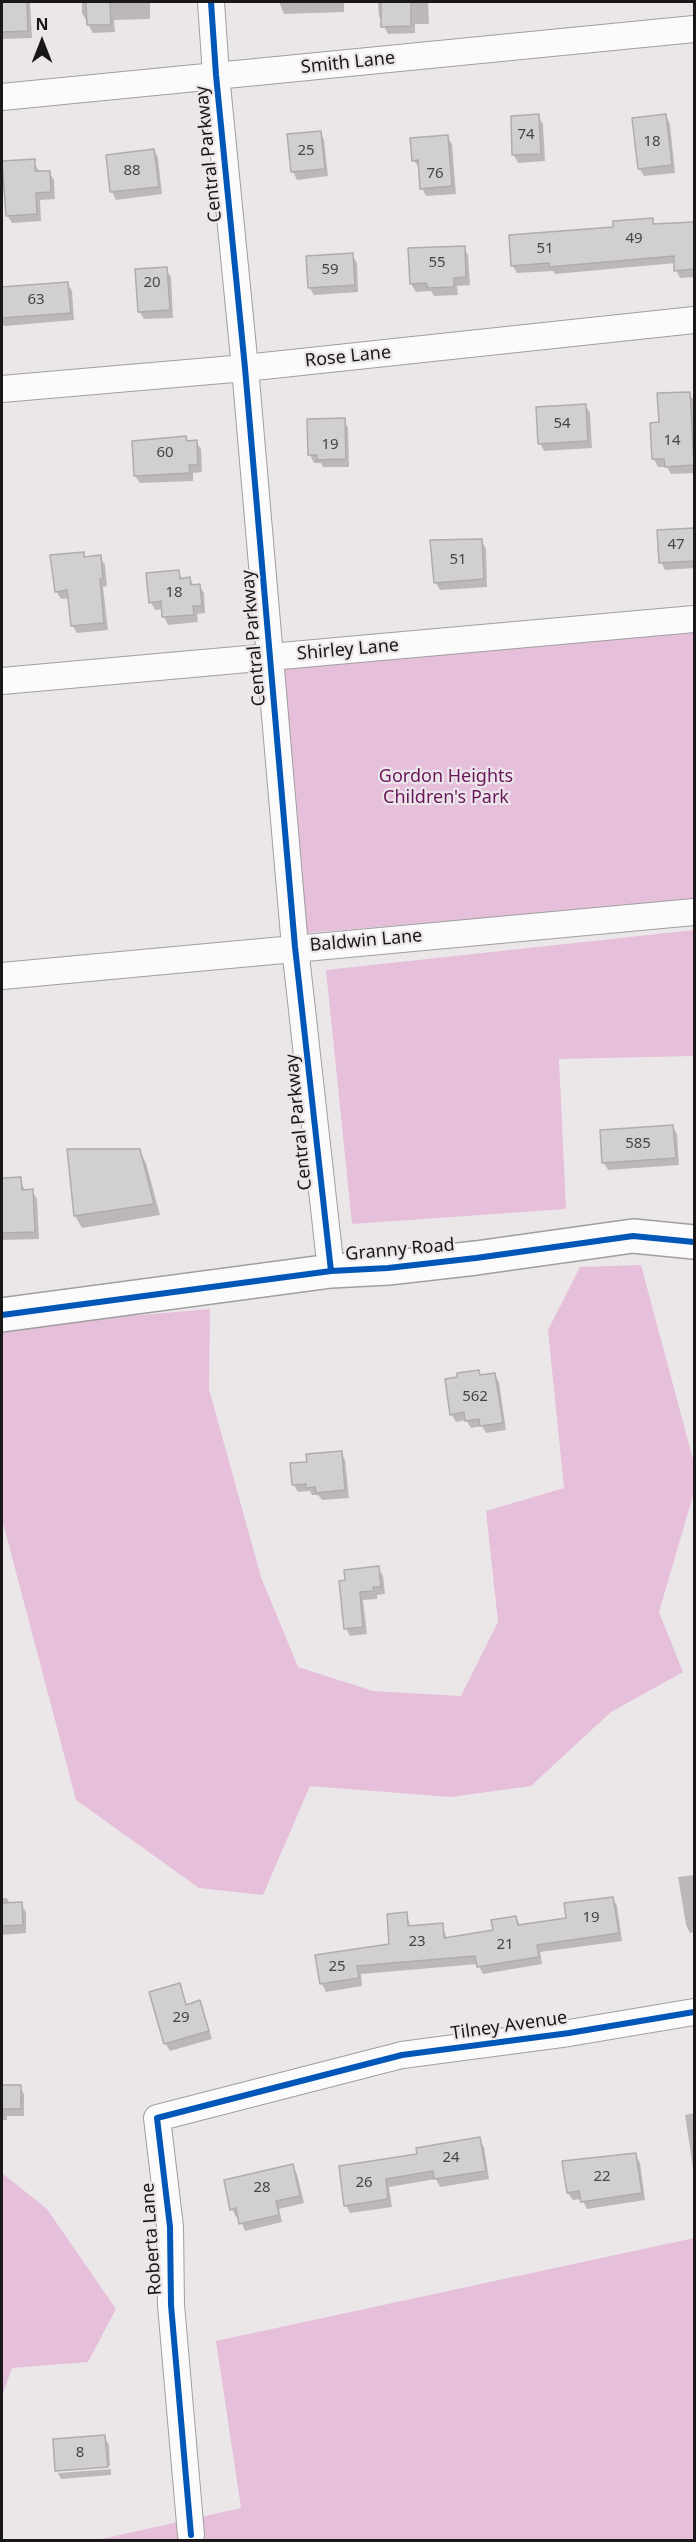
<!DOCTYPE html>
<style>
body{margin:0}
#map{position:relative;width:696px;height:2542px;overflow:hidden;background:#ebe7e9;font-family:"Noto Sans",sans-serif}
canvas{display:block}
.frame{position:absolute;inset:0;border:3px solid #191718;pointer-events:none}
.north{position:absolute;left:12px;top:12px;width:60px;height:60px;-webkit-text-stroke:4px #ece6ea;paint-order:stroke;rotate:0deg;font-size:16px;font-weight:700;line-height:24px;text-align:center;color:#191718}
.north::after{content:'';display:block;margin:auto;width:21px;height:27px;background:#191718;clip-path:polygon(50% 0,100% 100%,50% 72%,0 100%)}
</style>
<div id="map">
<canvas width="696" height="2542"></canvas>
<div class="frame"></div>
<div class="north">N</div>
</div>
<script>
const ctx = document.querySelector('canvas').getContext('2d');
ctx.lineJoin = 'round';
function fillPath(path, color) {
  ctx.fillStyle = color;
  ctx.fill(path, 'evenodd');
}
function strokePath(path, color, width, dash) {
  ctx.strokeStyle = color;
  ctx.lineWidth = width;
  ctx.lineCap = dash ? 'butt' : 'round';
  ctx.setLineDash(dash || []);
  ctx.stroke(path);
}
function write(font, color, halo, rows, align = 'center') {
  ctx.font = font + ' "Noto Sans",sans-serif';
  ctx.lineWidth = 4.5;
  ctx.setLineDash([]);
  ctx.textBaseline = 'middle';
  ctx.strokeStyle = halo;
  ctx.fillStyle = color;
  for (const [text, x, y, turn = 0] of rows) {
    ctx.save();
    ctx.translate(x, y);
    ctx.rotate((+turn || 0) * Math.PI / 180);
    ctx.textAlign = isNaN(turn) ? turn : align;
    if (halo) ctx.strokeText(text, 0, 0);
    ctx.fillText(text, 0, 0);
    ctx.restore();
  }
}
fillPath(new Path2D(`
 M694,633V900L306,933L283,666Z
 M694,930V1056L559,1059L566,1209L352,1224L326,970Z
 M641,1265L694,1463V1492L659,1612L683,1672L611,1712L531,1786L451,1797L310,1786L263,1895L199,1888L76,1800L2,1519V1327L210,1309L209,1389L261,1577L298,1667L373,1691L461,1696L498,1622L486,1511L564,1488L548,1330L580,1267Z
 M2,2173L47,2209L116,2309L88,2362L12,2368L2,2396Z
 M694,2238V2540H97L241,2508L216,2341Z`), '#e6c0db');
fillPath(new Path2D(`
 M2,2H30L32,38L2,39Z
 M82,2H150V19L114,20L115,32L93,33L82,13Z
 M279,2H344V12L284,14Z
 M378,2H428L429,24H415V33L388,34L379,16Z
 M538,116L543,124L545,161L518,163L514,155L512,117Z
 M666,116L670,124L675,173L644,176L639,168Z
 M320,132L324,140L328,176L297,180L293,172L289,136Z
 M447,137L452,144L456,194L426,196L422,188L420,168L413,160Z
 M154,150L158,158L162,194L116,200L112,192Z
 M34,161L39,172H49L54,180L55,199L40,200L41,221L12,223L7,215Z
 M652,220L655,225L694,224V277L680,278L676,270V263L555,274L553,271L517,273L513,266L615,228Z
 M464,248L468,255L470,285L457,286L458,295L434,296L431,291L416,292L411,284Z
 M352,255L357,263L358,292L314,295L309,287Z
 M166,269L171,277L173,318L144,319L139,311Z
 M67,283L72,291L74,320L4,326L2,322V289Z
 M689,393L694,401V473L671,474L667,467H658L654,459L652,424H661Z
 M586,406L590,413L592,448L544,451L540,443Z
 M344,420L348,428L349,467H323L321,463H314L310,455Z
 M185,437L188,442H196L201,449L202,472L193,473V481L140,483L135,476Z
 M694,530V568L665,570L661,562L658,532Z
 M482,541L486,549L487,587L440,590L435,582Z
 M83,553L86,558L100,557L105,565L107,586L103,587L108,630L77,633L72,625L70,598L61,599L56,591Z
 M178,571L183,580L190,579L194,586H199L204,593L205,613L197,614L198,622L168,625L164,617L163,609L155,610L151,602Z
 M673,1127L677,1134L679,1165L608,1170L604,1163Z
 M68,1151H139L146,1163L160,1215L82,1228L75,1216Z
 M2,1179H20L25,1191H32L37,1199L39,1239L2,1240Z
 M478,1372L481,1376L494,1374L499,1382L506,1430L486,1433L482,1426L471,1428L466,1420L456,1422L451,1414Z
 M341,1452L345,1460L349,1498L322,1500L318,1495H312L310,1491L298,1492L293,1484L308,1463Z
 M378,1568L383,1576L385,1594L377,1595V1599L363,1600L367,1634L350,1636L346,1628L340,1582Z
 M694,1875V1932L690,1933L686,1925L678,1877Z
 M2,1898H7L10,1904H21L26,1912V1933L2,1935Z
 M613,1898L617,1906L622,1941L540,1952L542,1964L483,1974L478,1964L361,1974L362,1986L326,1992L322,1984L391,1945L406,1914L411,1927L442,1925L447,1939L495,1931L515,1917L520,1925L568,1919Z
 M179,1985L187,2006L200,2002L212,2039L170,2051L165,2043Z
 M2,2076V2087H20L24,2094V2116H7V2120H2Z
 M694,2113V2175L685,2115Z
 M479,2139L484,2147L489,2179L440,2187L436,2179L389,2187L392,2207L350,2213L346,2206L418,2155Z
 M635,2155L640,2163L645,2200L587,2209L582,2199L573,2200L568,2193Z
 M292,2166L297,2174L304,2203L279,2209L282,2222L245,2231L239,2216L236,2217L232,2209Z
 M104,2437L109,2445L110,2466L58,2470V2473L111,2469V2475L61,2479L57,2471L54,2440Z`), '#0003');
const building = new Path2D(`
 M2,2H27L28,31L2,32Z
 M86,2H110L111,25H87Z
 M381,2H411V26L381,27Z
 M539,114L541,154L512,155L511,116Z
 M666,114L672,165L638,169L632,118Z
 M321,131L325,169L291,172L287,134Z
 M448,135L452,186L420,189L418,160L412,161L410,138Z
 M154,149L159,187L110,192L106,155Z
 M35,159V171H50L51,192L36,193L37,214L6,216L2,161Z
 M653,218V224L694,222V269L674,271V256L549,267V263L511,266L509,235L613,227V221Z
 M465,246L466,277L454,278V287L428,288L426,283L410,284L408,248Z
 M353,253L355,285L308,288L306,256Z
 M167,267L170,310L138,312L135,269Z
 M68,282L71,313L2,318V287Z
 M690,392L694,465L665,467L664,459H652L650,423L659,422L657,393Z
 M586,404L588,441L538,444L536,407Z
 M345,418L346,459L317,460V455H308L307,419Z
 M186,436L187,441L197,440L198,465H189L190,473L134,476L132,441Z
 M694,528V561L659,563L657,530Z
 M482,539L484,579L434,583L430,540Z
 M84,552V557L101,555L103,579H100L104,623L71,626L67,590L55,592L50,555Z
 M179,570L180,579L190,577L191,585L200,584L202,606H193L194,615L162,617L161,601L149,603L146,573Z
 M673,1125L676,1158L602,1163L600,1130Z
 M67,1149H140L154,1204L74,1216Z
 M21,1177L22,1190L33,1189L35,1232L2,1233V1178Z
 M479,1370L480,1375L495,1373L503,1423L480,1426L479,1419L465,1421L464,1412L450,1415L445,1379L457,1377V1373Z
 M342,1451L345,1490L316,1493L315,1487L306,1488V1484L292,1485L290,1463L307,1462L306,1454Z
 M379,1566L381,1587H373L374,1591L360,1592L363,1627L344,1629L339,1581L345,1580L344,1570Z
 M613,1897L619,1933L537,1945L539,1957L477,1967L475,1956L357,1966L359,1978L320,1984L315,1955L389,1944L387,1914L407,1912L408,1926L443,1923L444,1938L493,1930L491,1920L516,1916L518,1925L566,1918L564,1903Z
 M22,1902L23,1925L2,1926V1903Z
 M180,1983L186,2005L200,2000L209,2031L164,2044L149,1992Z
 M2,2085H21V2109H2Z
 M480,2137L486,2171L434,2179L433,2171L386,2179L388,2199L344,2206L339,2166L417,2154L416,2148Z
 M636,2153L642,2193L581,2202L579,2191L567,2193L562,2161Z
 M293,2164L300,2196L276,2201L279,2215L239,2224L236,2208L230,2210L224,2180Z
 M105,2435L108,2467L55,2471L53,2439Z`);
fillPath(building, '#d2cfd1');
strokePath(building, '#aeacad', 1.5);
const street = new Path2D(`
 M211,2L216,75L245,368L295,947L331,1271
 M2,97L694,29
 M2,389L245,368L694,320
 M2,681L694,619
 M2,976L694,912
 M191,2535L171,2305L170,2227L157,2118L402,2055L569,2033L694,2012`);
const secondary = new Path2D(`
 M2,1315L331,1271L388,1268L476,1258L633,1236L694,1242`);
strokePath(street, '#a09e9f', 28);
strokePath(secondary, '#a09e9f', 36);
strokePath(street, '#fcfbfc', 26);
strokePath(secondary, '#fcfbfc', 33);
strokePath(new Path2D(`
 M211,2L216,75L245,368L295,947L331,1271
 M2,1315L331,1271L388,1268L476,1258L633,1236L694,1242
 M191,2535L171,2305L170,2227L157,2118L402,2055L569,2033L694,2012`), '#0057b8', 6);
write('15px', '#474546', null, [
 ["74",526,135],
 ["18",652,142],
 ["25",306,151],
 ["88",132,171],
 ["76",435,174],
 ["49",634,239],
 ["51",545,249],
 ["55",437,263],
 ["59",330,270],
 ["20",152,283],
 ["63",36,300],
 ["54",562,424],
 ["14",672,441],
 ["19",330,445],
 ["60",165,453],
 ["47",676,545],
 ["51",458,560],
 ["18",174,593],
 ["585",638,1144],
 ["562",475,1397],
 ["19",591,1918],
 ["23",417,1942],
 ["21",505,1945],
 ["25",337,1967],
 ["29",181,2018],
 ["24",451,2158],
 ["22",602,2177],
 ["26",364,2183],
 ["28",262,2188],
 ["8",80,2453]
]);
write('18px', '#191718', '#ece6ea', [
 ["Smith Lane",348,63,-6],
 ["Central Parkway",209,154,-96],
 ["Rose Lane",348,357,-6],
 ["Central Parkway",254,638,-95],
 ["Shirley Lane",348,650,-5],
 ["Baldwin Lane",366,941,-5],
 ["Central Parkway",299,1122,-96],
 ["Granny Road",400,1250,-5],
 ["Tilney Avenue",509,2026,-8],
 ["Roberta Lane",152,2239,-94]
]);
write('18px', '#6a1659', '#ece6ea', [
 ["Gordon Heights",446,777],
 ["Children's Park",446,798]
]);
</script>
